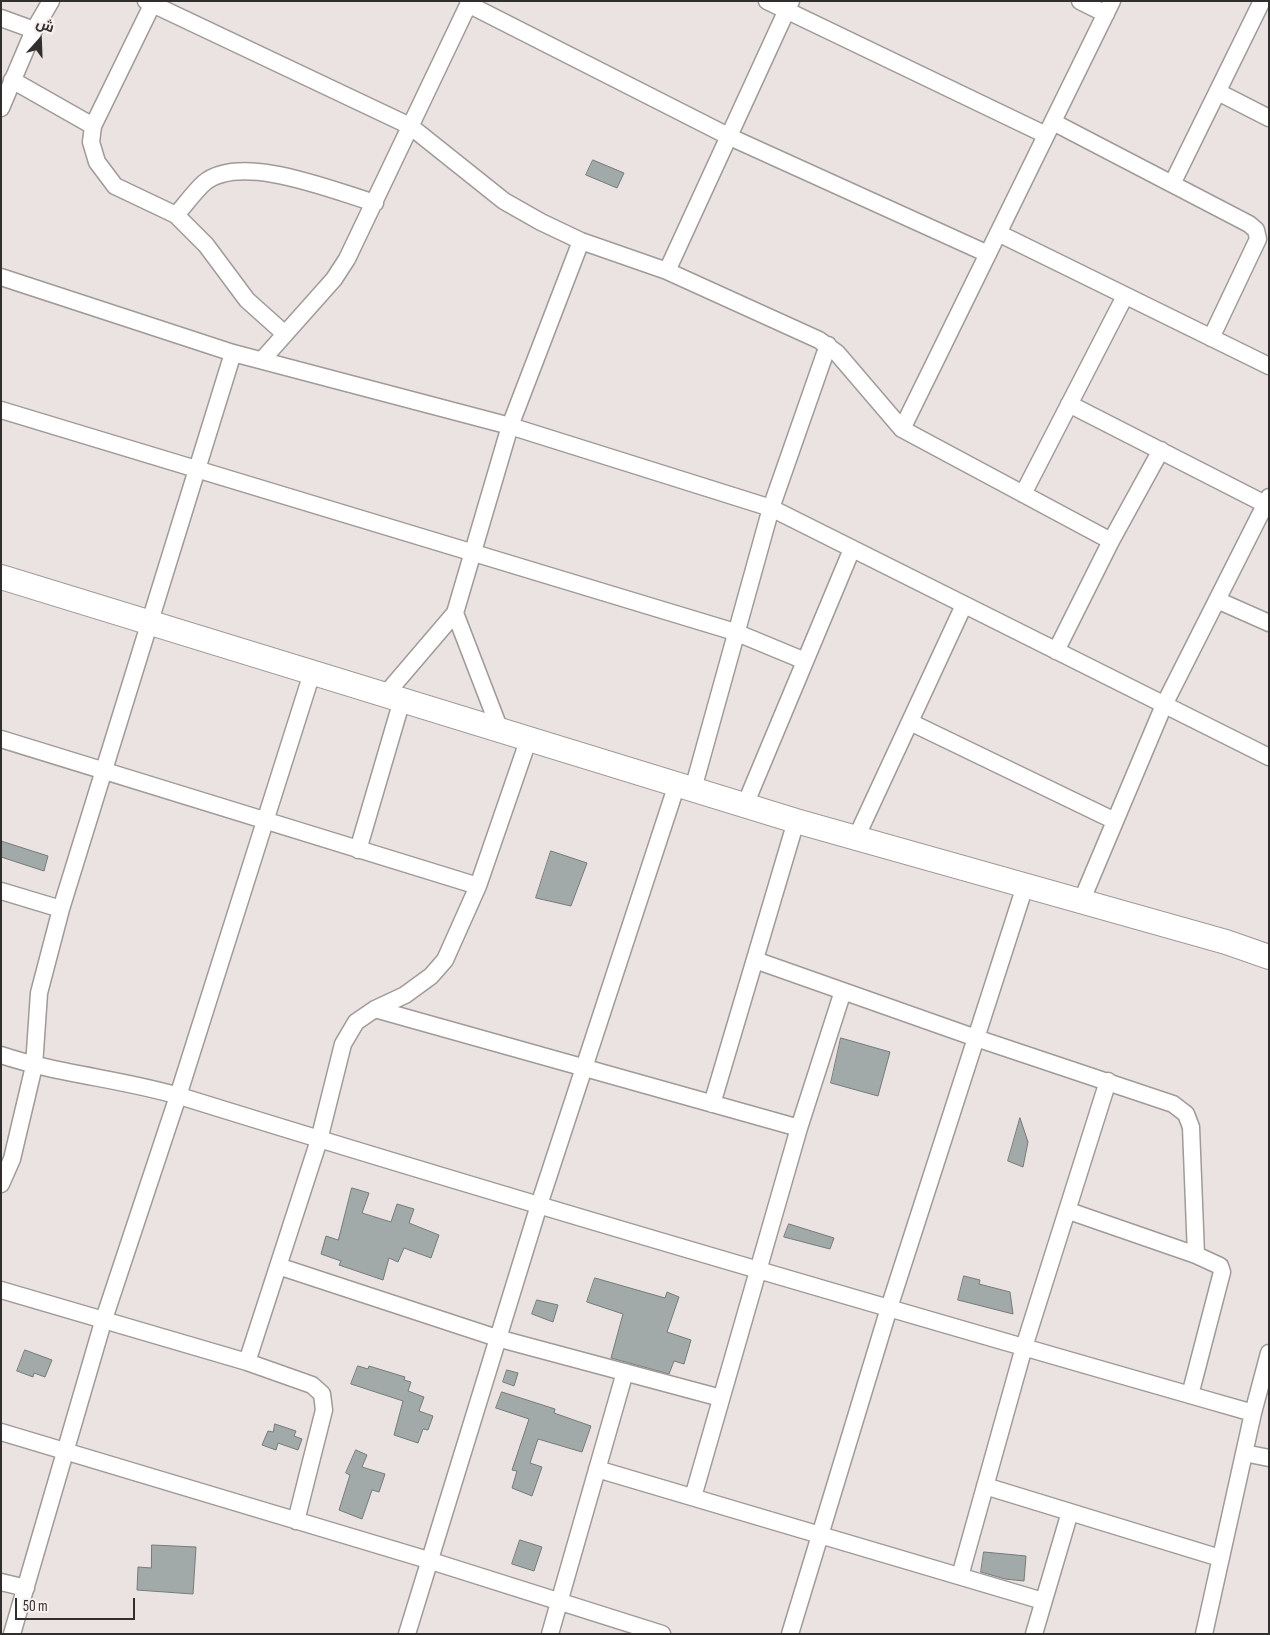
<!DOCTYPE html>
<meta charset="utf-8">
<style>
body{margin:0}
#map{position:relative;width:1270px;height:1635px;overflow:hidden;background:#eae3e1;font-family:"Sofia Sans Condensed",Cairo,sans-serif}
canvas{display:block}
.frame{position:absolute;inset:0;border:2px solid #312e2e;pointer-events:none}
.north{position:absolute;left:15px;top:15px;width:50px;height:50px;-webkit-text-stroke:4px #f7f0ee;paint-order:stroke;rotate:20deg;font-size:14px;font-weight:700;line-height:20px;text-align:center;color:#312e2e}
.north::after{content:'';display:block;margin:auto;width:18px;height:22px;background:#312e2e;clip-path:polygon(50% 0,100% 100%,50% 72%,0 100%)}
.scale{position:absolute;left:15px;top:1598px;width:120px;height:22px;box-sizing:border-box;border:2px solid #312e2e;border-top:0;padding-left:6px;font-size:15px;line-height:18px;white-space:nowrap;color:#312e2e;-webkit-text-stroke:4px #f7f0ee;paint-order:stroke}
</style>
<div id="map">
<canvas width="1270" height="1635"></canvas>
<div class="frame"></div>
<div class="north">ش</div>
<div class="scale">50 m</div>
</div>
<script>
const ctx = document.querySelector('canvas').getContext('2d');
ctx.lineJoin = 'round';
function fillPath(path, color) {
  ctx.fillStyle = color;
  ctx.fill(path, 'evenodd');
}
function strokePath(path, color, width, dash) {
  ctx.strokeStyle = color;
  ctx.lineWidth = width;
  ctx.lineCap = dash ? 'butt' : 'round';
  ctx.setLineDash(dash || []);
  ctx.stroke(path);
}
const building = new Path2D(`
 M593,160L624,173L617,188L586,175Z
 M1,841L48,856L44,871L1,857Z
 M551,851L587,863L571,906L536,898Z
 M841,1038L890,1052L878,1096L831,1083Z
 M1020,1118L1028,1142L1023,1167L1008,1161Z
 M352,1188L369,1193L362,1213L391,1222L397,1204L414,1209L409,1223L439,1235L431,1258L404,1248L398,1262L389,1258L383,1280L339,1265L341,1261L321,1254L326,1236L338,1240Z
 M789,1224L834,1238L830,1249L784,1237Z
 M964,1276L980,1280L979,1284L1010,1292L1013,1314L958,1300Z
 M595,1278L665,1298L667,1292L679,1297L667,1332L691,1340L684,1364L674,1361L669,1374L611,1358L623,1314L587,1302Z
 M537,1300L558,1305L553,1322L532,1314Z
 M25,1350L52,1360L45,1377L34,1373L33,1377L17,1371Z
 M358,1366L368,1369L369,1366L405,1377L404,1380L411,1382L408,1391L424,1397L419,1411L433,1416L428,1430L423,1429L418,1443L394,1435L403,1401L351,1384Z
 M507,1370L518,1373L514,1386L503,1382Z
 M502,1392L555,1409L554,1413L591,1426L582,1452L538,1439L530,1463L542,1467L532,1496L512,1488L517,1471L512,1470L529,1419L496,1408Z
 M275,1424L296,1431L294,1436L302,1439L298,1450L278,1443L276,1450L262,1445L268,1431L273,1432Z
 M356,1450L367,1455L362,1467L385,1474L379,1492L372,1490L362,1519L339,1510L350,1475L346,1473Z
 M520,1540L542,1547L534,1571L512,1564Z
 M152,1545L196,1547L193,1594L137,1590L138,1567L151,1568Z
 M984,1552L1026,1556L1024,1581L1005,1579L981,1572Z`);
fillPath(building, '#a2a9a9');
strokePath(building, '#747b7b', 1);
const street = new Path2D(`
 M146,1L410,126L504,201L541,222L581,241L667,271L819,340L837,353L902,429L1111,541
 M767,1L1046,135
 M1080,1L1106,14
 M468,4L730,137L988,254
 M1,18L34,30
 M12,80L93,126L91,142L97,162L115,186L176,215L206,245L247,300L285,334
 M1218,92L1269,118
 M1,108L34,30L51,1
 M1053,122L1249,224L1256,230L1258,239L1211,338
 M93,126L154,1
 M1173,182L1262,1
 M176,215C185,205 194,192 204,183C241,152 334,191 375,203
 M998,233L1269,366
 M667,271L791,1
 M1,277L233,353L510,426L771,508L1269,757
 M262,360L334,279L347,259L470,1
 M1069,404L1265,504
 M1,410L735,632L805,661
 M902,429L1112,1
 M1023,494L1125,296
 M1217,600L1269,623
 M455,613L500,730
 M1056,651L1111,541L1161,450
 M385,695L455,613L510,426L581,241
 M910,722L1115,821
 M1,739L478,886
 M693,789L771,508L828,345
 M745,805L852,549
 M856,838L964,605
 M358,850L402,700
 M1,891L61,909
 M1081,902L1164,705L1269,497
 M755,960L976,1038L1173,1104L1186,1114L1191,1127L1196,1255
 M375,1009L799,1128
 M1,1055C61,1075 125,1079 186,1098C540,1208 896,1311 1253,1413
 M712,1104L796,821
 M1,1184L12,1159L34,1066L39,993L61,909L233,353
 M1069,1211L1196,1255L1220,1266L1222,1272L1190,1395
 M278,1266L497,1338L721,1398
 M1,1290L247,1362L312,1385L322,1394L324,1410L296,1521
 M247,1362L319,1140L343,1044L356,1022L375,1009L405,995L431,976L445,960L478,886L529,738
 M1,1432L428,1560L662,1634
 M1244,1453L1269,1458
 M597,1469L1043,1601
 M985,1486L1220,1558
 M693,1497L799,1128L843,991
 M960,1576L1024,1347L1108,1081
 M1,1582L26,1588
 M12,1634L103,1322L178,1096L312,673
 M407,1634L539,1205L677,784
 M550,1634L625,1372
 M790,1634L889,1308L1025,886
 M1034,1634L1070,1512
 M1204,1634L1253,1413L1269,1353`);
const secondary = new Path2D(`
 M1,577L796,821L1226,942L1269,957`);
strokePath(street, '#a09a98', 19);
strokePath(secondary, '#a09a98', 26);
strokePath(street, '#fff', 16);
strokePath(secondary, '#fff', 24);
</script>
